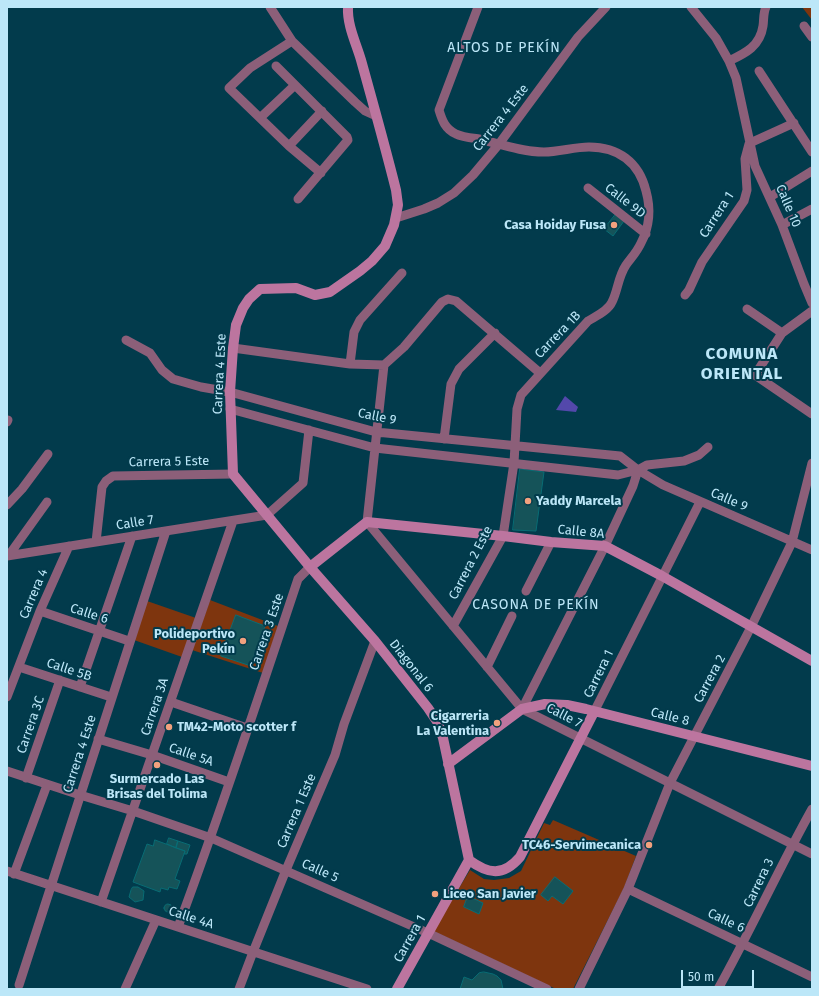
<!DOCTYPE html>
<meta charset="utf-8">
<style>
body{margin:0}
#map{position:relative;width:819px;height:996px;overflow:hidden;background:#023b4c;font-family:"Fira Sans",sans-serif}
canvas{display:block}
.frame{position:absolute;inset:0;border:8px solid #bce7f8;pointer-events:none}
.scale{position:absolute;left:681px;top:970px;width:73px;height:18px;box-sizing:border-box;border:2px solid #bce7f8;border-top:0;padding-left:5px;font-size:12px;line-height:14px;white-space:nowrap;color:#bce7f8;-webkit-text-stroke:3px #023b4c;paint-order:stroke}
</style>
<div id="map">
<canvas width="819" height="996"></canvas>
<div class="frame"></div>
<div class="scale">50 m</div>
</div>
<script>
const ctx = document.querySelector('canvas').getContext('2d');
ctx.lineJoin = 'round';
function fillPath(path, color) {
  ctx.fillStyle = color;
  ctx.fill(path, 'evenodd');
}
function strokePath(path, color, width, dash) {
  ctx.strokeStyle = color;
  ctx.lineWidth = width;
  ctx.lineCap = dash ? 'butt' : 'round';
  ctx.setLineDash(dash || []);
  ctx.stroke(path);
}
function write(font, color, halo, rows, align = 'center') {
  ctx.font = font + ' "Fira Sans",sans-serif';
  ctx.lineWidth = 4;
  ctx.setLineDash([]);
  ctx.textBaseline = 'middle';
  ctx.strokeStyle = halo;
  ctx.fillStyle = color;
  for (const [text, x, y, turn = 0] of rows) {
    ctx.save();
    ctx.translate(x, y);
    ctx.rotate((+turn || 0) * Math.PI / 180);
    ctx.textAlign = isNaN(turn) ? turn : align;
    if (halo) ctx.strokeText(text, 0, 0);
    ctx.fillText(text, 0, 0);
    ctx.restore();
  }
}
fillPath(new Path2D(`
 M802,7H812V21V20Z
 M210,600L278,626L263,673L192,650Z
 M147,601L196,618L182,657L134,640Z
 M553,820L636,856L624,888L573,989H556L433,931L470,870L484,879L494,880L509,878L521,871L544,823L550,825Z`), '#7e350e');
fillPath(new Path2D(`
 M565,396L578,407L576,412L556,410Z`), '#5348ab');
const building = new Path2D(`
 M616,214L624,221L613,236L604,229Z
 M520,469L544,472L536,531L513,530Z
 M236,615L265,626L251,666L221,656Z
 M169,838L178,841L176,848L167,844Z
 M155,840L185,851L175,879L180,881L177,889L169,887L168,890L161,888L160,892L133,882L147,844L153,846Z
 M178,841L190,845L187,854H184L185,851L176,848Z
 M555,877L573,891L563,904L552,896L548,901L541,895Z
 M133,887H138L144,891L143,900L135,902L129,897L131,890Z
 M468,896L483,903L479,914L464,907Z
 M164 908a4 4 0 1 1 8 0a4 4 0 1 1-8 0Z
 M484,972L493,974L497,976L501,980L503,989H460L464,977L472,980L479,973Z`);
fillPath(building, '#155359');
strokePath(building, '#086c74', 1);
strokePath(new Path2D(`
 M270,7L292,41L355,102L365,111L376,116
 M691,7L716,38L729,61L736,78L755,166L782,225L804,284L812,303
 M804,26L812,37
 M292,41L250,68L229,88L289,146L321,173
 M729,61C746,53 760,46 763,26C764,20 763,13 766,7
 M276,66L347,137L348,140L298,199
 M759,71L812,152
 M260,118L295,85
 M750,143L794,123
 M289,146L322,111
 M588,188L646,234
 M770,197L812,171
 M396,218L424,209L438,203L454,193L473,175L499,144L578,37L606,7
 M782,225L812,209
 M685,295L689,290L702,262L744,201L747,190L745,159L749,144
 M747,309L782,333
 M812,311L782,333L755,375L812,414
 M126,340L150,353L162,370L173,379L201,387L230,392L376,432L620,456L638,470L663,485L812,550
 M233,348L350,364L384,365L404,347L442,302L448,299L456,301L540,373
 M350,364L354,332L360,320L402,273
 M384,365L367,522L522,709L812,854
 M230,409L375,448L618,475L638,470L647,465L684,461L699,455L708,447
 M7,422L8,420
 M444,439L451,384L459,369L495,333
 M7,505L22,489L48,454
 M96,542L102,487L106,481L113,476L233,474
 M9,555L47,502
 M7,556L267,515L303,483L309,430
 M526,591L551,542
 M40,611L129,641
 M453,626L503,536L514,463L517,409L521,395L588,321C596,316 608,311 612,302C618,290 618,277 626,265C631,258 637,252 641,243C650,226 651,209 646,191C639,162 618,147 589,147C574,147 559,152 544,152C522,152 500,144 479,139C472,138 462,137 456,134C445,129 442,120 439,110L478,7
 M19,667L111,697
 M487,667L512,616
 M80,687L132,536
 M7,697L40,611L69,546
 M171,702L247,728
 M522,709L605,546L633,486L638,470
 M594,712L700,502
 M98,739L152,755L229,782
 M7,771L80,795L133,811L211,838L428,933L547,989
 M26,778L60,680
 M7,871L367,989
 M14,874L47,785
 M628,889L812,977
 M101,902L233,521
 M178,927C221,812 259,696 298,579L310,567
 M19,985L166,531
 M125,989L156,920
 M239,989L253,952L286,870L335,755L344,724L375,641
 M579,989L628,889L670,783L751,627L792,542L812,463
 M718,989C751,930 779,868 812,809`), '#8c5f79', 9);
strokePath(new Path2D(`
 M348,7C347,25 356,43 361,60C373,103 385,146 396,190L398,205L394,225L385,246L372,261L360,271L330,292L315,295L296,288L260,289L249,299L243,308L236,325L233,348L230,392L233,474L310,567L375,641L428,708L438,723L443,738L469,860C488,874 503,877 520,857L594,712
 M310,567L367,522L503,536L551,542L605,546L662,576L812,661
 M448,764L522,709L545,704L567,705L586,709L812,766
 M397,989L469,860`), '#bc759f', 10);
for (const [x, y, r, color] of [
 [614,225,4,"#f2a17e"],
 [528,501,4,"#f2a17e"],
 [243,641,4,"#f2a17e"],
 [497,723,4,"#f2a17e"],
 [169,727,4,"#f2a17e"],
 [157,765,4,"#f2a17e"],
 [649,845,4,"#f2a17e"],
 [435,894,4,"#f2a17e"]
]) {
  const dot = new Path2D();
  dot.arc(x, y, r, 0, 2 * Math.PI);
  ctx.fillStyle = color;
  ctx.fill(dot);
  strokePath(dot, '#023b4c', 1.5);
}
write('13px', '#bce7f8', '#023b4c', [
 ["Carrera 4 Este",501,118,-52],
 ["Calle 9D",625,201,38],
 ["Calle 10",788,206,67],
 ["Carrera 1",717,215,-57],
 ["Carrera 1B",558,335,-46],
 ["Carrera 4 Este",220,374,-87],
 ["Calle 9",377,417,11],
 ["Carrera 5 Este",169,462,-1],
 ["Calle 9",729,500,23],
 ["Calle 7",135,523,-9],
 ["Calle 8A",581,532,6],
 ["Carrera 2 Este",471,563,-63],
 ["Carrera 4",34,594,-67],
 ["Calle 6",89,614,18],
 ["Carrera 3 Este",267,632,-71],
 ["Diagonal 6",411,666,52],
 ["Calle 5B",69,670,18],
 ["Carrera 1",599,674,-64],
 ["Carrera 2",710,679,-62],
 ["Carrera 3A",155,707,-71],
 ["Calle 7",564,716,27],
 ["Calle 8",670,717,14],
 ["Carrera 3C",31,725,-71],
 ["Carrera 4 Este",80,754,-72],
 ["Calle 5A",191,755,19],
 ["Carrera 1 Este",297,811,-67],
 ["Calle 5",320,871,24],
 ["Carrera 3",759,883,-64],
 ["Calle 4A",191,918,18],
 ["Calle 6",726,921,25],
 ["Carrera 1",410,939,-61]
]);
write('bold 13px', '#bce7f8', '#023b4c', [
 ["Casa Hoiday Fusa",606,225],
 ["Yaddy Marcela",536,501,"left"],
 ["Polideportivo",235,634],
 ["Pekín",235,649],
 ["Cigarreria",489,716],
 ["La Valentina",489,731],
 ["TM42-Moto scotter f",177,727,"left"],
 ["Surmercado Las",157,779,"center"],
 ["Brisas del Tolima",157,794,"center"],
 ["TC46-Servimecanica",641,845],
 ["Liceo San Javier",443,894,"left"]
], 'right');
ctx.letterSpacing = '1px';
write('14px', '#bce7f8', '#023b4c', [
 ["ALTOS DE PEKÍN",504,48],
 ["CASONA DE PEKÍN",536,605]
]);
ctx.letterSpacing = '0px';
ctx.letterSpacing = '1px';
write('bold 17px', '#bce7f8', '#023b4c', [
 ["COMUNA",742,354],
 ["ORIENTAL",742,374]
]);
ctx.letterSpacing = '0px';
</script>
